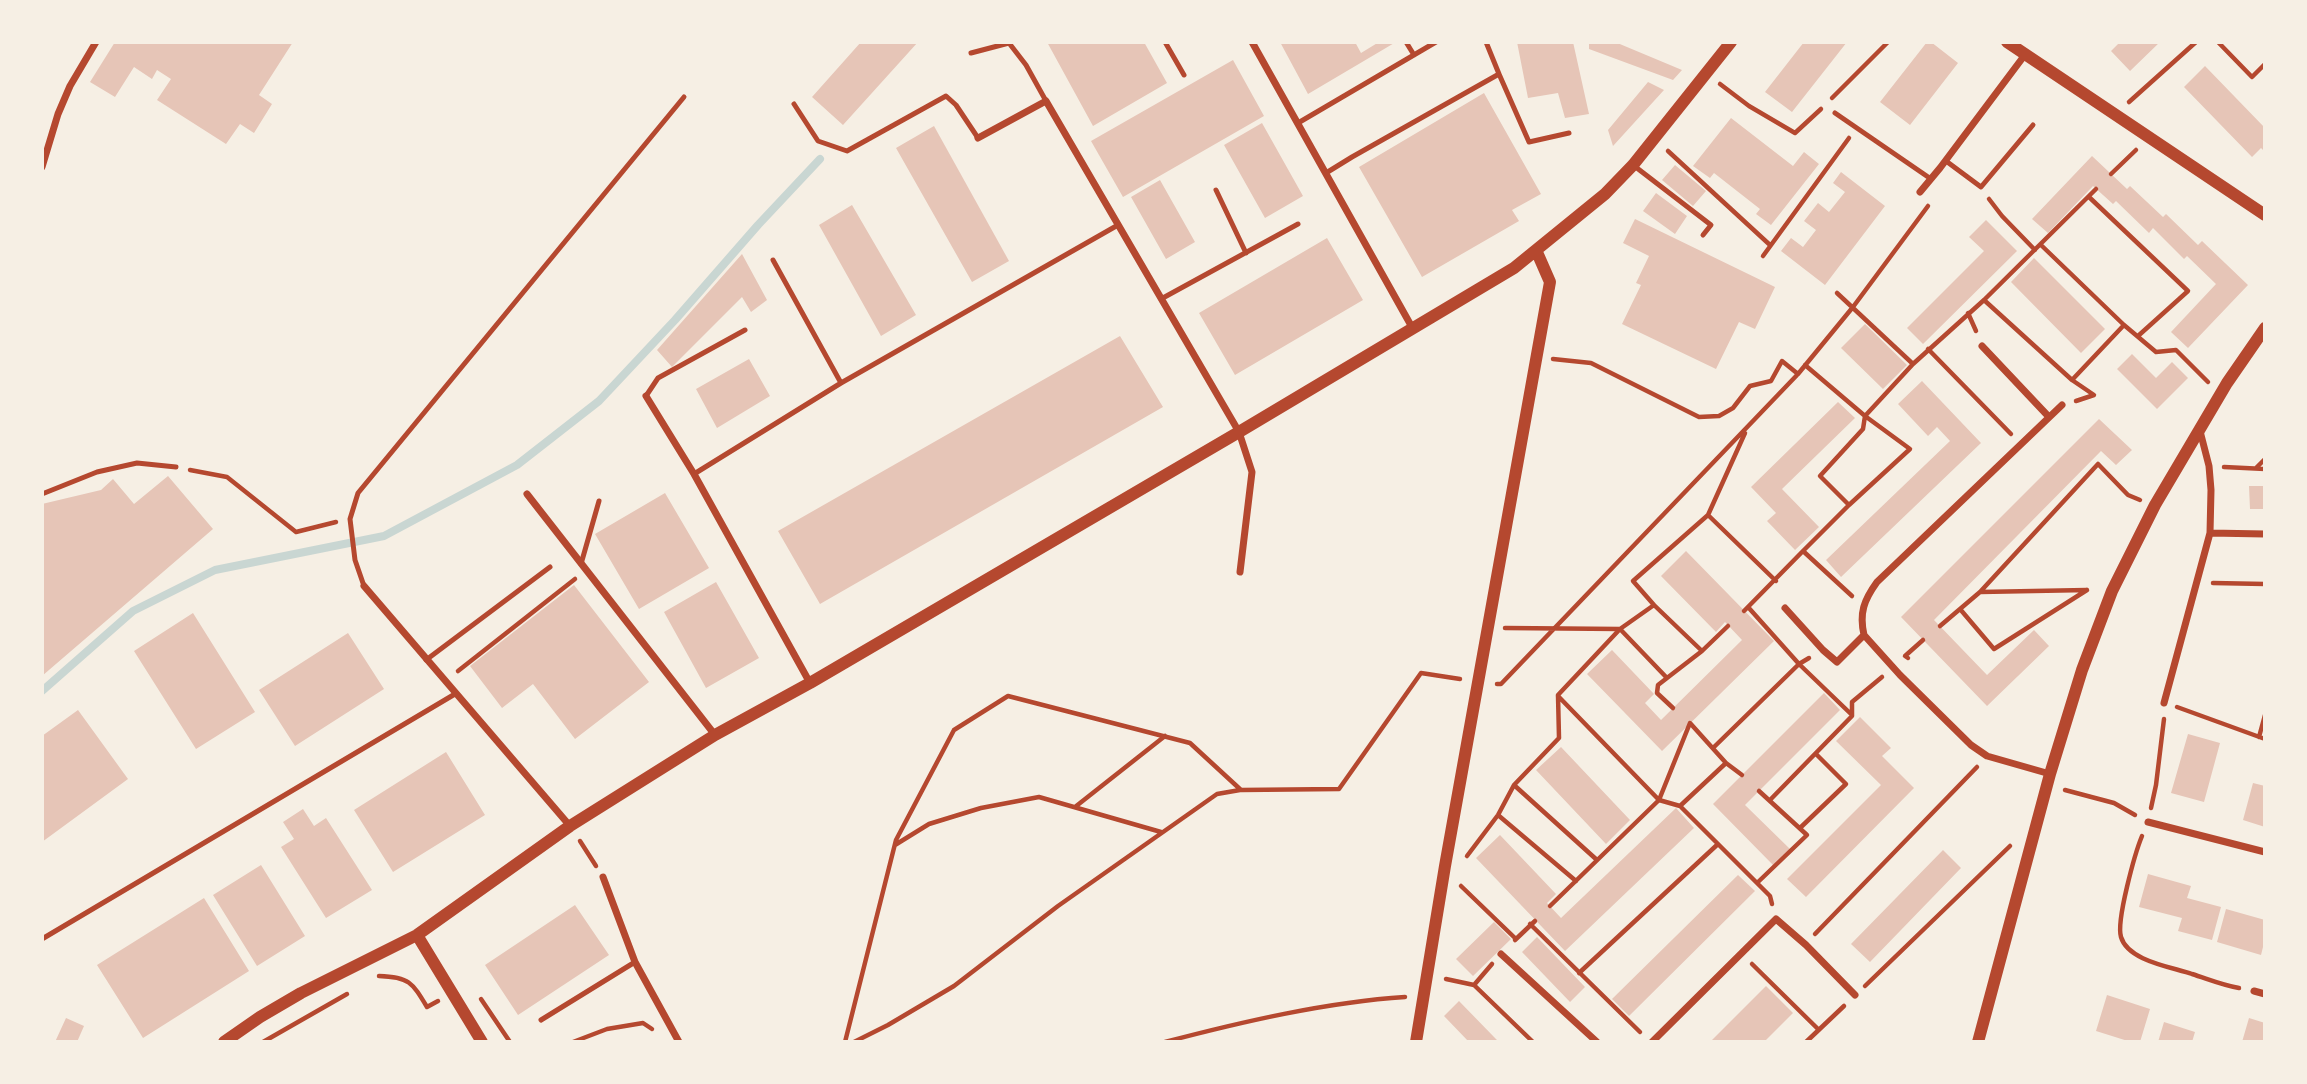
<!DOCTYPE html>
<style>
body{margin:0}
#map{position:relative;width:2307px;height:1084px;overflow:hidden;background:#f6efe4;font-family:"DM Sans",sans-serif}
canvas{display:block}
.frame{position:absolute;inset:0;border:44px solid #f6efe4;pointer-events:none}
</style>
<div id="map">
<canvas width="2307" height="1084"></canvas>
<div class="frame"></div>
</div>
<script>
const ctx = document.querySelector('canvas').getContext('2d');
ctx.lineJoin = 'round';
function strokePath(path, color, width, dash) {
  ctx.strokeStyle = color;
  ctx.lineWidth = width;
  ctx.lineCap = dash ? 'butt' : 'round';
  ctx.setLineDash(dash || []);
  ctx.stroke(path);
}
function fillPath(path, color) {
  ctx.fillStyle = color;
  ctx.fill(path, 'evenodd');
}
strokePath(new Path2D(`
 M42,691L133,611L215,570L384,536L517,465L599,401L675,320L758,225L820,159`), '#c9d6d2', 8);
fillPath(new Path2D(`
 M115,42H293L259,95L272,104L254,133L240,124L226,144L157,100L171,79L157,70L152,79L134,67L115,97L90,82Z
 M861,42H918L843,125L812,97Z
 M1047,42H1144L1167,83L1093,126Z
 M1280,42H1355L1361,53L1379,42H1396L1308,94Z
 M1517,42H1573L1589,114L1565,118L1558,93L1528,98Z
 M1589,42H1615L1682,70L1673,80L1589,49Z
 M1804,42H1847L1792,112L1765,92Z
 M1927,42H1931L1958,63L1910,125L1880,102Z
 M2120,42H2160L2130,71L2111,51Z
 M1233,60L1264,116L1123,197L1091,141Z
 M2205,66L2265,128V152L2261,148L2252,157L2184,87Z
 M1648,82L1664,90L1613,146L1608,130Z
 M1484,93L1541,194L1512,210L1519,221L1422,277L1359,167Z
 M1731,118L1793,166L1804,152L1819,164L1771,225L1756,214L1760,209L1714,173L1710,178L1693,166Z
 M1262,123L1303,196L1265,218L1224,145Z
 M934,126L1009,261L972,282L896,148Z
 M2092,156L2127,189L2130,186L2163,217L2166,214L2198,245L2202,241L2248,285L2188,348L2171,332L2216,284L2187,256L2184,259L2153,228L2149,233L2116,201L2113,204L2093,186L2048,233L2032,219Z
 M1675,165L1706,191L1693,206L1662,180Z
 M1841,172L1885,206L1825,285L1781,251L1791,238L1803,247L1816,230L1804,221L1818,203L1829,212L1845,192L1833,183Z
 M1160,180L1195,242L1166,259L1131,197Z
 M1656,193L1687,216L1675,234L1643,211Z
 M852,205L916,315L881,336L819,225Z
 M1635,219L1775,287L1755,329L1739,322L1716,369L1622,324L1641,285L1636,283L1649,256L1623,243Z
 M1986,220L2017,251L1923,344L1907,328L1984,251L1969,237Z
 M1327,238L1363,300L1235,375L1199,313Z
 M742,254L767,300L751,312L742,297L672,367L657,350Z
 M2034,258L2105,329L2081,353L2011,282Z
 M1865,324L1907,365L1883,389L1841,348Z
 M1120,336L1163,407L820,604L778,531Z
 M2132,354L2156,378L2172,362L2188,378L2157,409L2117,369Z
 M749,359L770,396L717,428L696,389Z
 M1922,381L1981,443L1841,577L1826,560L1950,441L1937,427L1928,436L1898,404Z
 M1838,402L1855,418L1782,489L1819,527L1795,550L1767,521L1776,513L1751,487Z
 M2099,419L2132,450L2116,465L2101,451L1934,620L1987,675L2034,630L2049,646L1987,706L1901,617Z
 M168,476L213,529L42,676V504L101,490L113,479L134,504Z
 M2249,486H2265V509H2250Z
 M665,493L709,568L639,609L595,534Z
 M1686,551L1774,641L1662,751L1587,674L1612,650L1654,694L1645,703L1661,720L1742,640L1725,622L1716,632L1661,576Z
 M716,582L759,658L706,688L664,612Z
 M574,585L649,682L575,739L533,684L502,708L470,666Z
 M193,613L255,712L196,749L134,651Z
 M348,633L384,689L295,746L259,690Z
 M1824,693L1840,710L1745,805L1790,849L1773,865L1713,804Z
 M78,710L128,779L42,842V736Z
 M1860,717L1891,748L1882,756L1914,788L1806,897L1787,879L1881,785L1836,741Z
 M2188,734L2220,743L2204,802L2171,793Z
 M1561,747L1630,820L1606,844L1536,770Z
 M446,752L485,815L393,872L354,810Z
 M2253,783L2265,786V827L2243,820Z
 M1676,808L1694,828L1565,951L1476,858L1500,835L1556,894L1547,903L1561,918Z
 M303,809L314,826L326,818L372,890L326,918L281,847L294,839L283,822Z
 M1943,850L1961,868L1870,962L1851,944Z
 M261,865L305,936L257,966L213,895Z
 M2148,874L2191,886L2187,898L2221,907L2212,940L2178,931L2182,918L2139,907Z
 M1738,875L1755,891L1629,1016L1612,999Z
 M204,898L249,971L143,1038L97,965Z
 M575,905L609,955L518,1015L485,965Z
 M2226,909L2265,920V939L2261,955L2217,942Z
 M1494,922L1511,939L1473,976L1456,959Z
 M1537,937L1585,987L1570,1002L1522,952Z
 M1766,986L1793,1013L1766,1040L1710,1042Z
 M2107,995L2150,1009L2140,1042H2131L2096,1031Z
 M1459,1001L1494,1037L1499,1042H1469L1444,1016Z
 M66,1018L84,1026L77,1042H55Z
 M2249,1018L2265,1023V1042H2242Z
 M2164,1022L2195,1032L2192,1042H2158Z`), '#e6c5b7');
strokePath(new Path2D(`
 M2218,42L2252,77L2265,64
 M1720,84L1749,106L1795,133L1821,109
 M1832,98L1888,42
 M2129,102L2196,42
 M1668,151L1770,245
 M2111,174L2136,150
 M2089,197L2188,291L2138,336
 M1989,199L2002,216L2035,250
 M2041,245L2124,325L2156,352L2176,350L2208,382
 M1763,256L1849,138
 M1837,293L1913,364
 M1984,300L2072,380L2094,395L2076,401
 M1968,313L1976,331
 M1928,349L2011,434
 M1553,359L1591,363L1699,417L1719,416L1733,408L1750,386L1771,381L1782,361L1798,374
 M1805,365L1865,416L1913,364L1984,300L2096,189
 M2072,380L2124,325
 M2224,467L2265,469
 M2256,468L2265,459
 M190,470L227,477L296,532L336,522
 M1849,505L1820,476L1863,429L1865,416L1910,449L1849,505L1803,551L1852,596
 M1708,515L1776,581
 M2213,583L2265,584
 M1980,592L2087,590
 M1748,607L1799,664L1852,715
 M1960,609L1994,649L2087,590
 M1744,611L1803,551
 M1940,626L1980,592L2098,464L2128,495L2140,500
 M1505,628L1620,629L1667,678L1702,651L1654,605
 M1702,651L1728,626
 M1908,658L1905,656L1923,640
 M458,671L575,579
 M1667,678L1658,685L1657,693L1673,708
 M1497,684H1501L1798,374L1853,307L1928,206
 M1558,696L1659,800L1680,806L1770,896L1772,904
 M2177,707L2265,739
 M2259,737L2265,715
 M1713,748L1799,664L1809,658
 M1514,785L1597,860
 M2065,790L2114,803L2135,815
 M1770,800L1852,716V702L1882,677
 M1680,806L1726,763
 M1075,807L1165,736
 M2151,808L2156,785L2164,719
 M1498,815L1576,881
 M1800,828L1846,784L1816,754
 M2142,836C2135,853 2116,921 2121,937C2128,961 2172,967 2192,974C2208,979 2222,985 2239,988
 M580,841L596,866
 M895,845L929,824L981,808L1039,797L1161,832
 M1467,856L1498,815L1514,785L1559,738L1558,695L1620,629L1654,605L1633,581L1708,515L1745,433
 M1757,883L1807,835L1759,791
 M1461,886L1516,939
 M1550,906L1659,800L1690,723L1726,763L1742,775
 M1530,924L1640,1032
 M1815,934L1977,767
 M1515,940L1535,921
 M1752,964L1819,1030
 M1579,973L1718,844
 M379,976C409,977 412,982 427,1007L438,1001
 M1446,979L1474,985L1533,1042
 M1474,985L1492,964
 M1865,986L2010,846
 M481,999L510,1042
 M263,1042L347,994
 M573,1042L607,1029L643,1023L652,1029
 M845,1042L896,840L954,730L1008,696L1190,743L1241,790L1339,789L1421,673L1460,679
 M854,1042L888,1025L954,986L1058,906L1217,794L1240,790
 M1165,1042C1241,1022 1327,1002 1405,997
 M1806,1042L1844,1006`), '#b5482f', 4.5);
strokePath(new Path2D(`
 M1165,42L1184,75
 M1406,42L1414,55
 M971,53L1009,43L1026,65L1046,101
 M1499,74L1529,142L1569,133
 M794,104L818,141L847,151L946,96L956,105L978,138
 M1835,113L1931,179
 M1298,123L1436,42
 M1946,161L1981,187L2033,125
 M1633,165L1711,225L1703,235
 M1326,173L1352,157L1499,74L1486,42
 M1216,190L1246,253
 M773,260L841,383L1118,225
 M1161,299L1298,224
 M646,396L658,378L745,330
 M694,474L841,383
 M42,494L97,472L137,463L176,467
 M581,564L599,501
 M364,586L355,560L350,519L358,493L684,97
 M426,660L550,567
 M42,939L455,694
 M541,1020L635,962`), '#b5482f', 5);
strokePath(new Path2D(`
 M1252,42L1413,329
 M978,138L1046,101L1239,432L1252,472L1240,572
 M42,167L58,114L70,86L96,42
 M1920,192L1940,168L2024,56
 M1982,346L2049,417
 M646,396L694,474L810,683
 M527,494L715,735
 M2210,533L2265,534
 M364,586L570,826
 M1785,608L1823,650L1837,662L1864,635L1900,675L1971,745L1987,756L2050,774
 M1864,635C1859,613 1864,600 1877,582L2062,405
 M2164,703L2210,533L2211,490L2209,466L2200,431
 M2148,822L2265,852
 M603,877L635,962L679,1042
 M1501,954L1597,1042
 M2254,991L2265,994
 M1652,1042L1776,919L1806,945L1855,995`), '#b5482f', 7);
strokePath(new Path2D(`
 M2007,42L2265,215
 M417,935L482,1042
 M224,1042L260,1017L301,993L417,935L570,826L715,735L810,683L1239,432L1514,268L1605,194L1633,165L1731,42
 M1416,1042L1445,866L1550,282L1536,250
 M1978,1042L2050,774L2082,670L2112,591L2155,505L2227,383L2265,328`), '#b5482f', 12);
</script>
